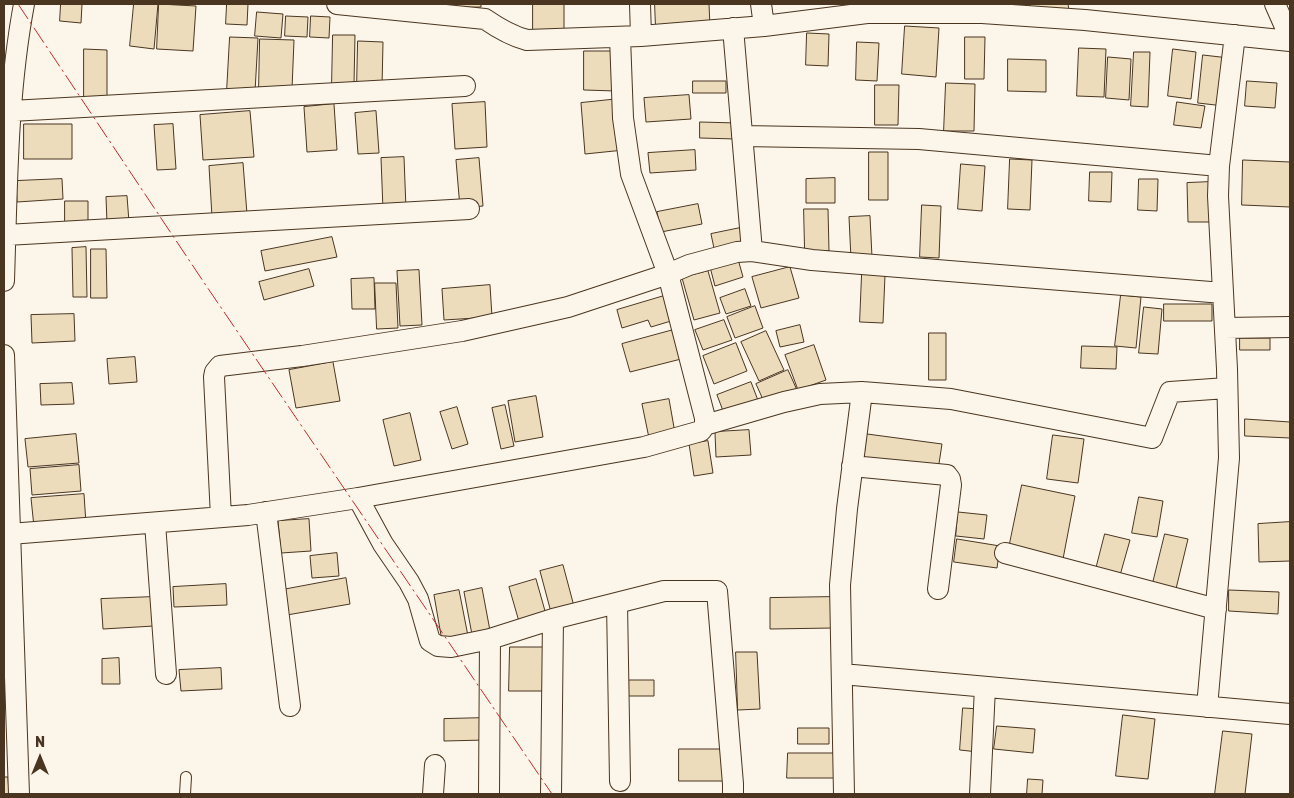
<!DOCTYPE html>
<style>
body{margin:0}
#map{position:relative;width:1294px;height:798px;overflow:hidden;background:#fbf6e9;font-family:Rubik,sans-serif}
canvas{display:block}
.frame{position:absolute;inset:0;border:5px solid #4a3520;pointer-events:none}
.north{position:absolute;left:15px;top:733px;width:50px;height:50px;-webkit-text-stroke:4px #fbf6e9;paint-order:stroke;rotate:0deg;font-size:14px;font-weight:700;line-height:20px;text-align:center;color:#4a3520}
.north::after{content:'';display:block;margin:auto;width:18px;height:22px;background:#4a3520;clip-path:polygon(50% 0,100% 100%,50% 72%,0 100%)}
</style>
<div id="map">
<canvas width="1294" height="798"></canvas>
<div class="frame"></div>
<div class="north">N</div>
</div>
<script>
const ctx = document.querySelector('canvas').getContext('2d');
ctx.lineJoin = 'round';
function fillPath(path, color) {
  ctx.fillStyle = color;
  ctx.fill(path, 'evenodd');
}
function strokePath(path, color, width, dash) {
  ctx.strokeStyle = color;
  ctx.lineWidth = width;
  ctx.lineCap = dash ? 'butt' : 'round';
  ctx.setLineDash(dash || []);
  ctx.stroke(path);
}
const building = new Path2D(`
 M61,4H82L81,23L60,21Z
 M134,4H158L154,49L130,46Z
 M159,4L196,6L193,51L157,49Z
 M227,4H248L247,25L226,24Z
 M443,4H481V7L443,8Z
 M533,4H564V34H533Z
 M655,4H709L710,27L656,29Z
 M1030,4H1068L1069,10L1031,13Z
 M257,12L283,14L281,38L255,36Z
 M286,16L308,17L307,37L285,36Z
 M311,16L330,17L329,38L310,37Z
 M905,26L939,28L936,77L902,74Z
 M807,33L829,34L828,66L806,65Z
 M333,35H355L354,84H332Z
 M230,37L258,38L255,92L227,91Z
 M965,37H985L984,79H965Z
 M260,39L294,40L292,89L259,88Z
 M358,41L383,42L382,87L357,86Z
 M857,42L879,43L877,81L856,80Z
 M1079,48L1106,49L1104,97L1077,96Z
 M84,49L107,50V101H84Z
 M1173,49L1196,52L1191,99L1168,96Z
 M584,51H617L616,91L584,90Z
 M1134,52H1150L1148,107L1131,106Z
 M1203,55L1229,58L1224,106L1198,103Z
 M1108,57L1131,59L1129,100L1106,98Z
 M1008,59L1046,60V92L1008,91Z
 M693,81H726V93H693Z
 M1247,81L1277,83L1275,108L1245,106Z
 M946,83L975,84L974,131H944Z
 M875,85H899L898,125H875Z
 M689,95L691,119L646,122L644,98Z
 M619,99L624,150L585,154L581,103Z
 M485,102L487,147L455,149L452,104Z
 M1177,102L1205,106L1201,128L1174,125Z
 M334,104L337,150L307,152L304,107Z
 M250,111L254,157L203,160L200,115Z
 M376,111L379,153L358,154L355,113Z
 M700,122L737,123L736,139L700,138Z
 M24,124H72V159H24Z
 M173,124L176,169L157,170L154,125Z
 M695,150L696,170L650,173L648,153Z
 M869,152H888V200H869Z
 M404,157L406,209L383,210L381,158Z
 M479,158L483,206L460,208L456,160Z
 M1010,159L1032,160L1030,210L1008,209Z
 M1243,160L1290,162V207L1242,205Z
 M243,163L247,214L212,217L209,166Z
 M961,164L985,166L982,211L958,209Z
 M1090,172H1112L1111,202L1089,201Z
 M835,178V203H806V179Z
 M62,179L63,199L17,202L16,181Z
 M1139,179H1158L1157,211L1138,210Z
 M1210,182V222H1188L1187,183Z
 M127,196L129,222L107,223L106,197Z
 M65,201H88V224H65Z
 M698,204L702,224L661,232L657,212Z
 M922,205L941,206L939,258L920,257Z
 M804,209H828L829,251H805Z
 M870,216L872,257L851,259L849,217Z
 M745,227L749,246L715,253L711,234Z
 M332,237L337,257L265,271L261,251Z
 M86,247L87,297H73L72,248Z
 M91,249H106L107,298H91Z
 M738,259L743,277L715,286L710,267Z
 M790,267L799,298L761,308L752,277Z
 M309,269L314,286L264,300L259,282Z
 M419,270L422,325L400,326L397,271Z
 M708,271L720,313L694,320L682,278Z
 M862,274L885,275L883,323L860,322Z
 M374,278L375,309H352L351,279Z
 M375,283H396L398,328L377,329Z
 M490,285L492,317L444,320L442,289Z
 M745,289L751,306L726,314L720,298Z
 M1121,295L1141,297L1136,348L1115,346Z
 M664,296L671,321L651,327L648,320L622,328L617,310Z
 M1164,304H1212V321H1164Z
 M755,306L763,328L735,338L727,317Z
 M1144,307L1162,309L1158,354L1139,353Z
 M74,314L75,341L32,343L31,315Z
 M724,320L732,340L703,350L695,330Z
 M800,325L804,342L780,347L776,331Z
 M677,329L685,358L630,372L622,344Z
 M766,331L784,370L759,381L741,342Z
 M929,333H946V380H929Z
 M1240,338H1270V350H1240Z
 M736,343L747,371L714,384L703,356Z
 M814,345L826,380L798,390L785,355Z
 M1082,346L1117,347L1116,369L1081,368Z
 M135,357L137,382L109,384L107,359Z
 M333,362L340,401L296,408L289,370Z
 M788,370L797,390L765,404L756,384Z
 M751,382L759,403L725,416L717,395Z
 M72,383L74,404L41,405L40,384Z
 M536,396L543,437L515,442L508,401Z
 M669,399L675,433L649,438L642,404Z
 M505,405L514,446L501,449L492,408Z
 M457,407L468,444L452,449L440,412Z
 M410,413L421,460L394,466L383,420Z
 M1245,419L1290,422V438L1245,436Z
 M749,430L751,455L716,457L715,432Z
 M76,434L79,463L28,467L25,439Z
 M867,434L942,444L938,470L864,459Z
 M1053,435L1084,439L1078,483L1047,479Z
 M708,441L713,473L694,476L689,444Z
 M79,465L81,491L32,495L30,469Z
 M1022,485L1075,496L1063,559L1009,548Z
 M84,494L86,524L34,527L31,498Z
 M1139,497L1163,501L1157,537L1132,533Z
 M958,512L987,515L984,539L956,536Z
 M309,519L311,551L281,553L278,521Z
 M1290,522V561L1259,562L1258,524Z
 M1105,534L1130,540L1119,579L1095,573Z
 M1165,534L1188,539L1175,593L1152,587Z
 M957,539L1000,546L997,568L954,562Z
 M337,553L339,576L312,578L310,556Z
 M563,565L575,610L552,616L540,571Z
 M346,578L350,604L287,615L282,590Z
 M536,579L547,618L520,625L509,587Z
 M226,584L227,605L174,607L173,587Z
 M482,588L491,636L473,640L464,592Z
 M459,590L468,636L442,641L434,595Z
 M1229,590L1279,592L1278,614L1229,611Z
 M153,597L154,626L103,629L101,599Z
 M832,597L833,628L770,629V598Z
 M510,647H547V691H509Z
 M736,652H757L760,709L738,710Z
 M119,658L120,684H102V659Z
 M221,668L222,689L181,691L179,670Z
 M629,680H654V696H629Z
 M963,708L981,709L978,752L960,750Z
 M1123,715L1155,719L1148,779L1116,776Z
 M485,718L486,740L444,741V719Z
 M997,726L1035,729L1033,753L994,749Z
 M798,728H829V744H798Z
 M1223,731L1252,734L1245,794H1215Z
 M679,749H728V781H679Z
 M788,753H837V778H787Z
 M4,777H8L9,794H4Z
 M1028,779L1043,780L1042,794H1027Z`);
fillPath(building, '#ecdcbc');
strokePath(building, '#4a3520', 1);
const lane = new Path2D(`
 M185,794L186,777`);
const street = new Path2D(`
 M337,4L485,19C498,28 511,36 527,40L641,36L764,26L867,13H982L1085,20L1290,41
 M640,4L641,36
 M761,4L764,26
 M1275,4L1290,38
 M733,28L752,251
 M11,111L465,86
 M742,136L919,139L1219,166
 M6,235L469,209
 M4,281C7,189 7,95 24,4
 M1225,328L1290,327
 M4,355L19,794
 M705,425L784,402L820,394L862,392L951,399L1152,438L1170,392L1227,388
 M852,466L947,475L950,479L951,485L938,589
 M358,498L383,544L409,582L418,599L430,641L438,646L451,647L490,639L553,619L664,591H717L733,784V794
 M266,512L290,706
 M221,517L214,377L215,372L220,366L302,356L462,331L568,307L668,274L689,265L737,252L752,251L812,260L1223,293
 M155,523L166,674
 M10,534L248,515L358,498L644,447L701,431L705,425V418L668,274L631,174L623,118L620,37
 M1005,553L1216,609
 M617,603L620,781
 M842,674L1290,714
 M1207,707L1229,458L1227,369L1218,196L1219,166L1235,35
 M433,794L435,765
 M489,794L490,639
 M551,794L553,619
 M844,794L840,585L847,509L862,392
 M980,794L985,687`);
strokePath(lane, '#4a3520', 12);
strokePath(street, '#4a3520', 22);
strokePath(lane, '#fbf6e9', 10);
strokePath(street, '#fbf6e9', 20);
strokePath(new Path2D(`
 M18,4L205,284L552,794`), '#c62828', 1, [18, 4, 2.5, 4]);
</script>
